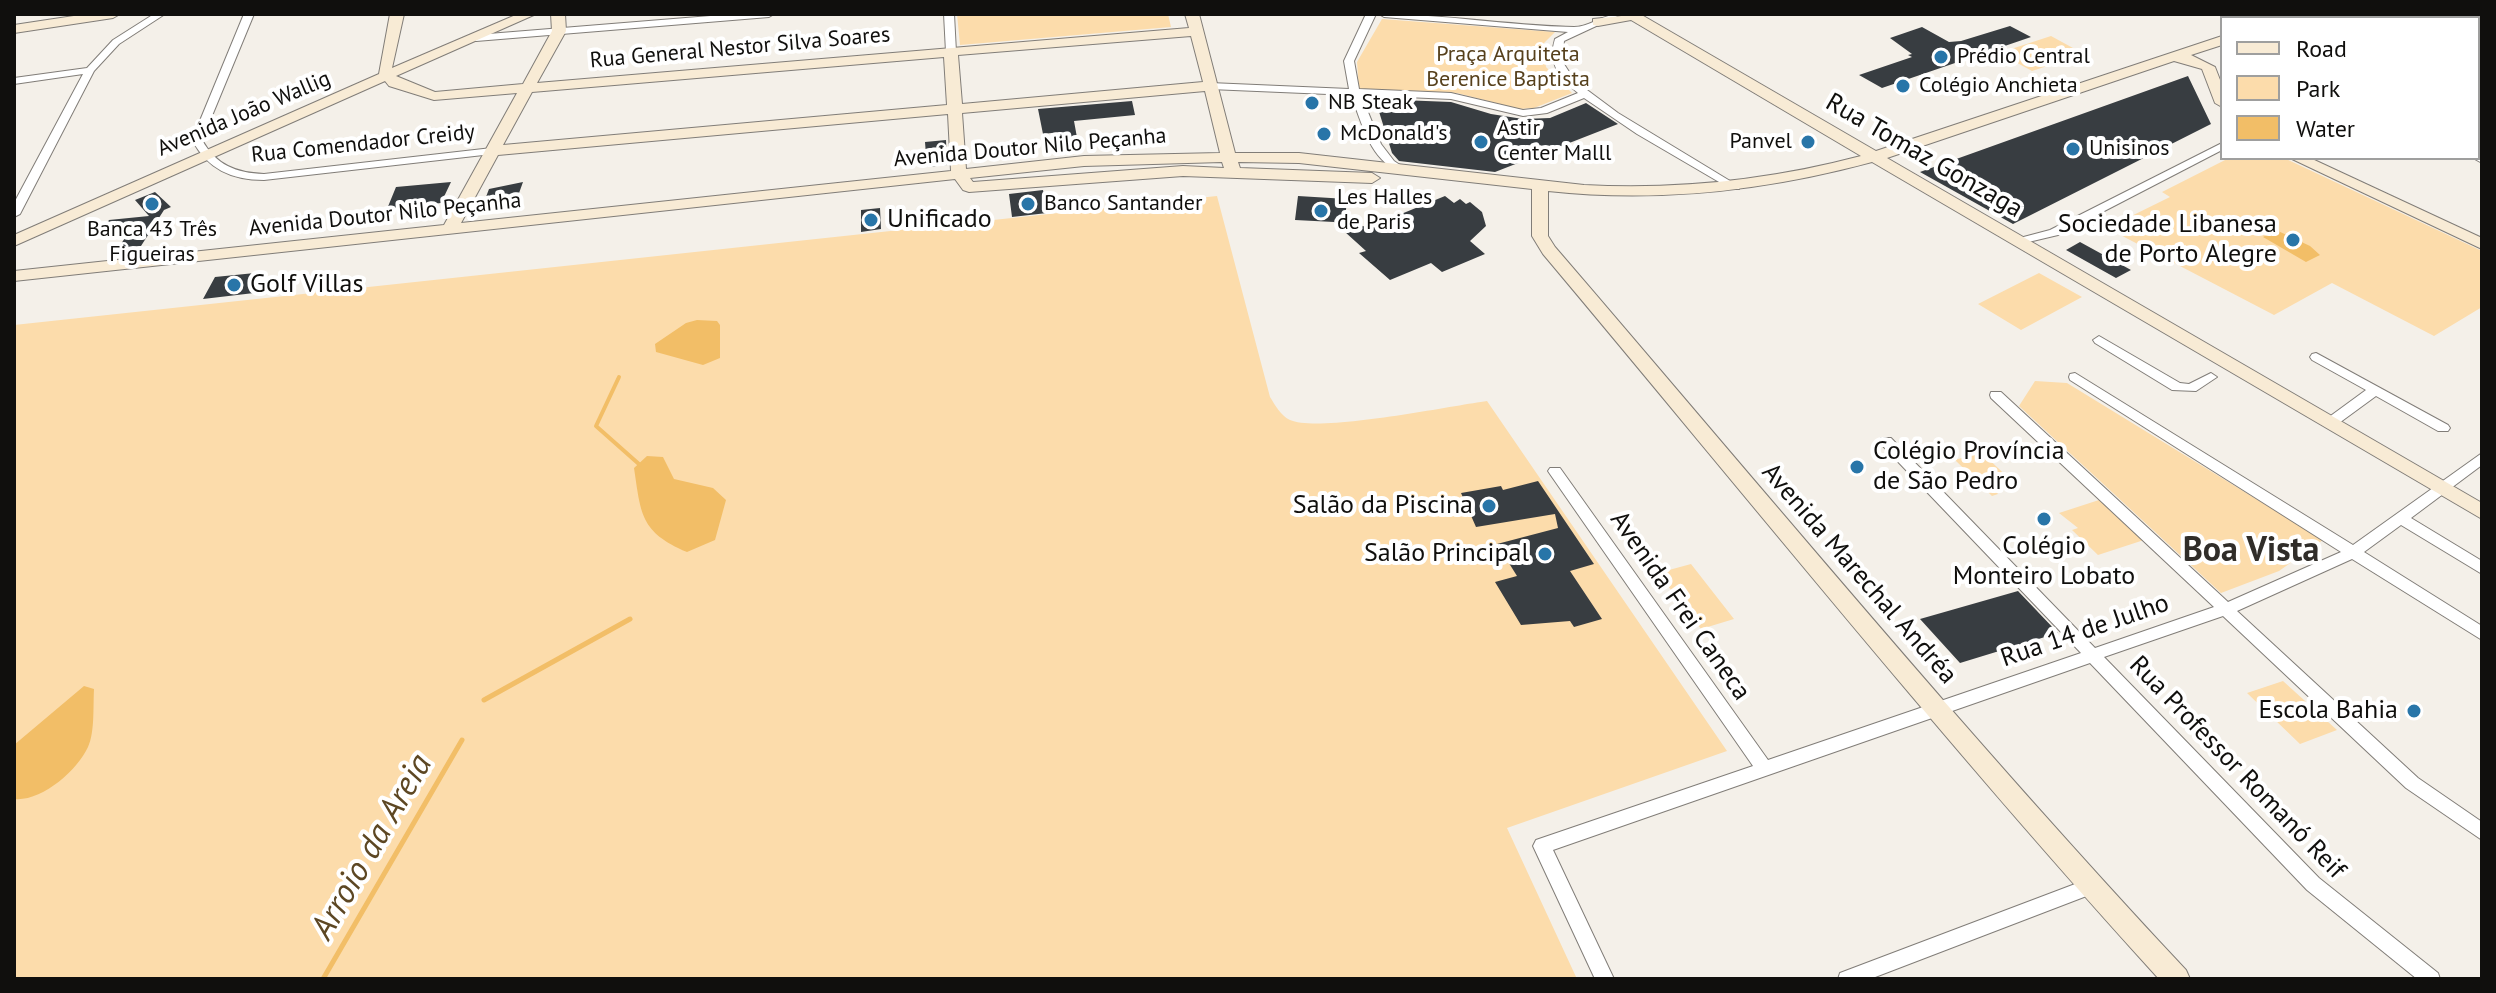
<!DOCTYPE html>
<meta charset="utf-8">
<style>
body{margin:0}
#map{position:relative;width:2496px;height:993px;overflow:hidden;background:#f4f0e9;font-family:"PT Sans",sans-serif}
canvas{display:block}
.frame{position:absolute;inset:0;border:16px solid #100f0d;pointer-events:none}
.legend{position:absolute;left:2220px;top:16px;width:260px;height:144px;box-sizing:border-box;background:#fff;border:2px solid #9f9f9e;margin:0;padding:10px 14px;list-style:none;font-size:24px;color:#100f0d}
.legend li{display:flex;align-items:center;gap:16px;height:40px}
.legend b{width:40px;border:2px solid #9f9f9e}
</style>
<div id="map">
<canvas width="2496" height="993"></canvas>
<div class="frame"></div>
<ul class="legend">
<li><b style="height:10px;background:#f8ebd5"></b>Road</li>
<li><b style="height:22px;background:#fcdcab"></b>Park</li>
<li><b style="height:22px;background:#f2be67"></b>Water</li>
</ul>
</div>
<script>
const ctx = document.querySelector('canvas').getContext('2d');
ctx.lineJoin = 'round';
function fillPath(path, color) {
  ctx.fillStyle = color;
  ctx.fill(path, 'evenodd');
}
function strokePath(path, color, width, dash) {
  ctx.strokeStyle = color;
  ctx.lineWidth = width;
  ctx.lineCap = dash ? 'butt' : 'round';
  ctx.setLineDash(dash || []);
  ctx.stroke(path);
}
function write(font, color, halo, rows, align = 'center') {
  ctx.font = font + ' "PT Sans",sans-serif';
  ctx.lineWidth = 8;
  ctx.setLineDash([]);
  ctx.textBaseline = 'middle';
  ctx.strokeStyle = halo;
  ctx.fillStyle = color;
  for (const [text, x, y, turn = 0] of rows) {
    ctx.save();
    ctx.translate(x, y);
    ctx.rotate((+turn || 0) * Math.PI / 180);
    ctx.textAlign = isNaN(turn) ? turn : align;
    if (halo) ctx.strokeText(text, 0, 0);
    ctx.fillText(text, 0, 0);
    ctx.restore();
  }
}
fillPath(new Path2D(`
 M957,14H1168L1171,27L960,45Z
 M1382,19L1555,32L1543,44L1546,67L1572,93L1534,108L1519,109L1457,93L1359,90L1357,62Z
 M2051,36L2084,54L2032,71L1999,53Z
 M2229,158H2284L2482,251V307L2434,336L2332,283L2274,315L2107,228L2170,197L2162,192Z
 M1217,196L1270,397C1275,405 1281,416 1290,420C1319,433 1450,406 1487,401L1727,751L1507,828L1577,979H14V325Z
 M2039,273L2082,297L2021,330L1978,304Z
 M2035,381L2067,383L2323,540L2279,571L2221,593L2019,406Z
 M1981,452L2015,484L1995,490L1998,494L1992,496L1955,460Z
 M2099,500L2144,540L2098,555L2072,530L2078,528L2059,513Z
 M1691,564L1734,619L1701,629L1658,573Z
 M2283,681L2337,730L2300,744L2247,693Z`), '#fcdcab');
fillPath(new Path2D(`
 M2276,230L2310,246L2320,255L2306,262L2263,237Z
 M697,320L717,321L720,325V358L703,365L656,352L655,344L686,323Z
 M647,456L663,457L674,479L713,488L726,500L715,540L687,552C640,532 641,514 634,468Z
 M84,686L94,689C93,706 95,732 88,747C77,771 41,802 14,799V745Z`), '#f2be67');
strokePath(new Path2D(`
 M619,377L596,426L640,465`), '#f2be67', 4);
strokePath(new Path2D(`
 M484,700L630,619
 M323,979L462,740`), '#f2be67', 5);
fillPath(new Path2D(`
 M2010,26L2031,37L1882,88L1859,75L1912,57L1908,55L1912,54L1890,38L1922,27L1949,42L1961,41Z
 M2188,76L2211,124L2013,224L1920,172Z
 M1375,99L1451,102L1491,114L1523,119L1550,118L1586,103L1618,124L1495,172L1399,161L1392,153Z
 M1132,101L1135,115L1074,121L1078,143L1073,145L1062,146L1060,132L1043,134L1038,109Z
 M946,140L947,165L927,167L925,142Z
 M451,182L441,203L387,209L396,187Z
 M523,182L514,207L481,210L489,189Z
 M1043,190L1047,213L1012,217L1009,194Z
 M155,192L171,207L164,210L141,246L118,249L126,236L107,238L110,234H100L109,220L149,216L135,200Z
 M1298,196L1347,199L1344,231L1334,222L1295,220Z
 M1445,196L1454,203L1460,199L1466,204L1470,202L1482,212L1486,226L1470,241L1485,254L1442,272L1431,263L1390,280L1359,253L1366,251L1345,232L1364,226L1367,228Z
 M880,208L881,229L861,232V210Z
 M2080,242L2131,270L2116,278L2066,250Z
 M265,272L254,293L203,299L215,277Z
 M1538,481L1594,564L1570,571L1602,619L1574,627L1570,621L1521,625L1495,582L1517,576L1497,544L1558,528L1555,514L1476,527L1461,493L1501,486L1503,490Z
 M2018,591L2058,633L1960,663L1920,619Z`), '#383d41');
const street = new Path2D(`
 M154,14H165L119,44L94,71L20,214L14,217V203L83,74L14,84V78L87,68L113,40Z
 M244,14H254L202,140C216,165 236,173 264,174L492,148L497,151L492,154L264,180C231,180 208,169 192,140Z
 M735,14H774L769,17L476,41L471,38L476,35Z
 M944,14H954L956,52L951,55L946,52Z
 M1366,14H1376L1354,61L1359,89L1451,93L1523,110L1541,108L1578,93C1560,78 1547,64 1555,39L1568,32L1384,17L1379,14C1445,14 1510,26 1574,27C1590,27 1602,14 1622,14L1564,41L1562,61L1575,81L1618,113L1740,187L1739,189H1731L1637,134L1584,98L1547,113L1523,116L1451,99L1361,95L1381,144L1394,161L1406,169L1401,172C1370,161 1362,123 1351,95L1210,89L1205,86L1210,83L1349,89L1344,61Z
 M2404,14H2414L2418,18H2408Z
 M2478,63L2482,64V72L2478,71Z
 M2222,143V150L2058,235L2020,244L2014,241L2016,239L2050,230Z
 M2478,154L2482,155V163L2473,158H2478Z
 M2099,336L2180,383L2189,384L2211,373L2217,377L2196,391L2172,390L2095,343L2093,340Z
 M2316,353L2448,425L2450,428L2448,431H2438L2376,396L2335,426H2325L2323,423L2325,420L2366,390L2312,360L2310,357L2312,354Z
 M2075,373L2353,545L2482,453V465L2411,518L2482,561V574L2401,525L2364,552L2482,626V640L2352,559L2237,611L2418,778L2482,822V840L2406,788L2223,616L2104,657L2319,878L2438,973L2440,979H2417L2307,890L2090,663L1553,850L1614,979H1595L1533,846L1536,840L1753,766L1550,474L1548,471L1550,468H1560L1768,760L2081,653L1881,444L1879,441L1881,438H1891L2095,648L2214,607L1991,398L1990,395L1991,392H2001L2228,602L2341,552L2070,380L2069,377L2070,374Z
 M2091,878L2097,880L2100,886L2097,892L1870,979H1838L1840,973Z`);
const secondary = new Path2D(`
 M87,14H120L113,18L14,33V25Z
 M390,14H404L392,68L518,14H536L396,76L435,92L523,84L552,31L551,14H565L566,31L537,83L1189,28L1185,14H1199L1235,153H1299L1584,185C1679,190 1770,180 1861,156L1631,20L1598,26L1593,25V19L1640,14L1876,151L2222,36V45L2191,55L2215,67L2222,85V107L2215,103L2202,69L2174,61L1887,158L2482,503V519L1872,162C1765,191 1658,203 1548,191V236L1555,247C1764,490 1968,737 2186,970L2190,979H2159C1946,745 1747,497 1543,254L1532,236V189L1299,163L1238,162L1240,168L1372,173L1380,178L1372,183L1183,176L969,192L963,190L955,179L14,281V271L444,225L517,93L434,100L389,86L385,81L14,246V235L379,74ZM1191,36L1203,82L962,104L958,55ZM944,57L947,105L503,145L532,92ZM1205,91L1220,153L1084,156L966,169L962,113ZM948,114L951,171L461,223L498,155ZM1222,162L1224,168L1183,166L973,182L970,178L1084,166Z
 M2287,14H2307L2301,18H2281Z
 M2322,14H2341L2335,18H2316Z
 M2290,158H2310L2482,238V249Z`);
strokePath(street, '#817d78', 2);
strokePath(secondary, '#817d78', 2);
fillPath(street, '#fff');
fillPath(secondary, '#f8ebd5');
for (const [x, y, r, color] of [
 [1941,57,8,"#2875a8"],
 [1903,86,8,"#2875a8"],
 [1312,103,8,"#2875a8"],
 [1324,134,8,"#2875a8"],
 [1481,142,8,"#2875a8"],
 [1808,142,8,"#2875a8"],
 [2073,149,8,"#2875a8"],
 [152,204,8,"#2875a8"],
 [1028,204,8,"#2875a8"],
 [1321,211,8,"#2875a8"],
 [871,220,8,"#2875a8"],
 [2293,240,8,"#2875a8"],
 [234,285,8,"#2875a8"],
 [1857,467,8,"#2875a8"],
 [1489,506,8,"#2875a8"],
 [2044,519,8,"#2875a8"],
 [1545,554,8,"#2875a8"],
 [2414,711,8,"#2875a8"]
]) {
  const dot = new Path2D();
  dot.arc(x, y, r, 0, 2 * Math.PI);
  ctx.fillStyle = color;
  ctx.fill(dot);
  strokePath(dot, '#fff', 3);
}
write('22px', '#100f0d', '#fff', [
 ["Rua General Nestor Silva Soares",740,48,-5],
 ["Avenida João Wallig",244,114,-23],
 ["Rua Comendador Creidy",363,144,-6],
 ["Avenida Doutor Nilo Peçanha",1030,148,-5],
 ["Avenida Doutor Nilo Peçanha",385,215,-6]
]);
write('22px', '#56401c', '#fff', [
 ["Praça Arquiteta",1508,55],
 ["Berenice Baptista",1508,80]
]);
write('22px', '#100f0d', '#fff', [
 ["Prédio Central",1957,57],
 ["Colégio Anchieta",1919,86],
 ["NB Steak",1328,103],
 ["Astir",1497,129],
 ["Center Malll",1497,154],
 ["McDonald's",1340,134],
 ["Panvel",1792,142,"right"],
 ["Unisinos",2089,149],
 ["Les Halles",1337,198],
 ["de Paris",1337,223],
 ["Banco Santander",1044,204],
 ["Banca 43 Três",152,230,"center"],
 ["Figueiras",152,255,"center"]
], 'left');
write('26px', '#100f0d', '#fff', [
 ["Rua Tomaz Gonzaga",1924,156,30],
 ["Avenida Marechal Andréa",1859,574,49],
 ["Avenida Frei Caneca",1680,606,55],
 ["Rua 14 de Julho",2085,631,-19],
 ["Rua Professor Romanó Reif",2237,768,46]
]);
write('26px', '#100f0d', '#fff', [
 ["Unificado",887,220,"left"],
 ["Sociedade Libanesa",2277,225],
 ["de Porto Alegre",2277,255],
 ["Golf Villas",250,285,"left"],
 ["Colégio Província",1873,452,"left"],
 ["de São Pedro",1873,482,"left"],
 ["Salão da Piscina",1473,506],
 ["Colégio",2044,547,"center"],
 ["Monteiro Lobato",2044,577,"center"],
 ["Salão Principal",1529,554],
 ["Escola Bahia",2398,711]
], 'right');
write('bold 34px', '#302d29', '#fff', [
 ["Boa Vista",2251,551]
]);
write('italic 34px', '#5d4723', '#fff', [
 ["Arroio da Areia",372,847,-60]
]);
</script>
